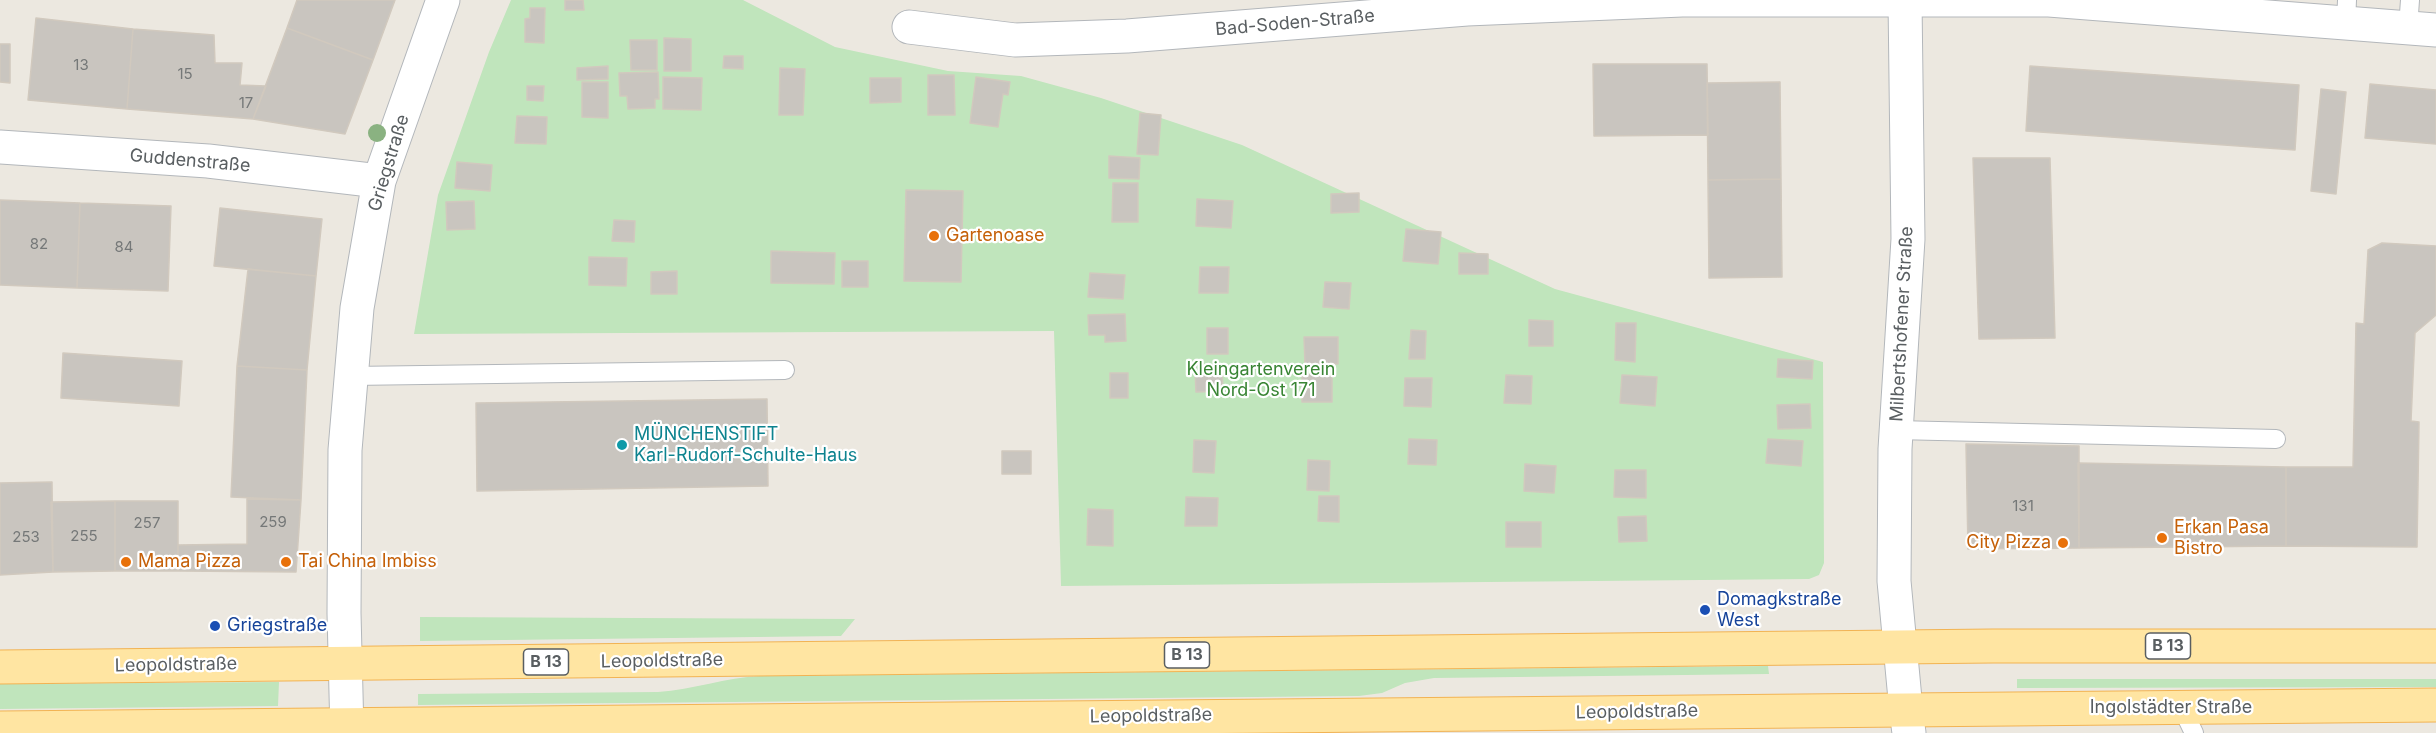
<!DOCTYPE html>
<meta charset="utf-8">
<style>
body{margin:0}
canvas{display:block;background:#ece8e0}
</style>
<canvas width="2436" height="733"></canvas>
<script>
const ctx = document.querySelector('canvas').getContext('2d');
ctx.lineJoin = 'round';
function fillPath(path, color) {
  ctx.fillStyle = color;
  ctx.fill(path, 'evenodd');
}
function strokePath(path, color, width, dash) {
  ctx.strokeStyle = color;
  ctx.lineWidth = width;
  ctx.lineCap = dash ? 'butt' : 'round';
  ctx.setLineDash(dash || []);
  ctx.stroke(path);
}
function write(font, color, halo, rows, align = 'center') {
  ctx.font = font + ' Inter,sans-serif';
  ctx.lineWidth = 4.5;
  ctx.setLineDash([]);
  ctx.textBaseline = 'middle';
  ctx.strokeStyle = halo;
  ctx.fillStyle = color;
  for (const [text, x, y, turn = 0] of rows) {
    ctx.save();
    ctx.translate(x, y);
    ctx.rotate((+turn || 0) * Math.PI / 180);
    ctx.textAlign = isNaN(turn) ? turn : align;
    if (halo) ctx.strokeText(text, 0, 0);
    ctx.fillText(text, 0, 0);
    ctx.restore();
  }
}
fillPath(new Path2D(`
 M511,0H743L835,47L948,71L1021,76L1101,98L1242,145L1555,289L1823,362L1824,563L1819,575L1809,579L1061,586L1054,331L414,334L438,195L489,52Z
 M420,617L855,619L841,636L420,641Z
 M1768,666L1769,674L1434,678L1405,683L1382,693L1359,696L418,705V694L658,692C693,690 726,677 760,676Z
 M2017,679H2436V687L2017,688Z
 M279,682L278,706L0,709V684Z`), '#c0e5bc');
const building = new Path2D(`
 M297,0H395L373,60L287,28Z
 M565,0H583L584,10H565Z
 M530,8H545L544,43L525,42V19L530,18Z
 M36,18L133,29L127,109L28,100Z
 M287,28L373,60L345,134L253,119Z
 M133,29L214,35L215,63H242L240,85L266,86L253,119L127,109Z
 M664,38L691,39V71H664Z
 M630,40H657V70H631Z
 M0,44H10V83L0,82Z
 M724,56H743V69L723,68Z
 M1593,64H1707L1708,135L1594,136Z
 M608,66V79L577,80V68Z
 M2030,66L2299,85L2295,150L2026,131Z
 M780,68L805,69L803,115H779Z
 M658,72L659,99H655V108L628,109L627,96H620L619,73Z
 M928,75H954L955,115H928Z
 M663,77L702,78L701,110L663,109Z
 M976,77L1010,82L1008,95L1003,94L998,127L970,123Z
 M870,78H901V102L870,103Z
 M582,82H608V118L582,117Z
 M1780,82L1781,179L1708,180L1707,83Z
 M2370,84L2436,90V144L2365,138Z
 M527,86H544L543,101L527,100Z
 M2321,89L2346,92L2336,194L2311,191Z
 M1140,113L1161,115L1158,155L1137,154Z
 M517,116L547,117L546,144L515,143Z
 M1109,156L1140,158L1139,179L1109,178Z
 M1973,158H2050L2055,338L1979,339Z
 M457,162L492,165L490,191L455,188Z
 M1781,179L1782,277L1709,278L1708,180Z
 M1113,183H1138V222H1112Z
 M906,190L963,191L961,282L904,281Z
 M1359,193V212L1331,213V194Z
 M1197,199L1233,201L1231,228L1196,226Z
 M0,200L80,203L77,288L0,285Z
 M474,201L475,229L447,230L446,202Z
 M80,203L171,206L168,291L77,288Z
 M220,208L322,219L316,276L214,266Z
 M614,220L635,221L634,242L612,241Z
 M1406,229L1441,232L1438,264L1403,261Z
 M2382,243L2436,246V315L2415,333L2411,421L2419,422L2417,547L2286,546V467H2353L2356,323L2364,324L2368,250Z
 M771,251L835,253L834,284L771,283Z
 M1459,253L1488,254V274H1459Z
 M589,257L627,258L626,286L589,285Z
 M842,261H868V287H842Z
 M1200,267H1229L1228,293H1199Z
 M248,269L316,276L307,370L237,366Z
 M677,271V294H651V272Z
 M1090,273L1125,275L1123,299L1088,297Z
 M1325,282L1351,283L1349,309L1323,307Z
 M1125,314L1126,341L1105,342V335H1089L1088,315Z
 M1529,320L1553,321V346H1529Z
 M1616,323H1636L1635,362L1615,360Z
 M1207,328H1228V354H1207Z
 M1411,330L1426,331L1425,359H1409Z
 M1304,337H1338V364H1305Z
 M63,353L182,361L179,406L61,398Z
 M1778,359L1813,361L1812,379L1777,377Z
 M237,366L307,370L301,500L231,497Z
 M1222,370L1223,391L1196,392L1195,371Z
 M1110,373H1128V398H1110Z
 M1302,374L1332,375V402H1302Z
 M1506,375L1532,376L1531,404L1504,403Z
 M1622,375L1657,377L1655,406L1620,403Z
 M1405,378H1432L1431,407L1404,406Z
 M767,399L768,486L477,491L476,403Z
 M1810,404L1811,428L1778,429L1777,405Z
 M1409,439L1437,440L1436,465L1408,464Z
 M1768,439L1803,441L1801,466L1766,463Z
 M1194,440L1216,441L1214,473L1193,472Z
 M1966,444L2079,446V548L1968,549Z
 M1002,451H1031V474H1002Z
 M1308,460L1330,461L1329,491L1307,490Z
 M2078,463L2286,467V546L2079,548Z
 M1525,464L1556,466L1554,493L1524,491Z
 M1615,470H1646V498L1614,497Z
 M52,482L53,572L0,575V483Z
 M1319,496H1339V522L1318,521Z
 M1186,497L1218,498L1217,526H1185Z
 M247,499L301,500L296,572L178,571V545L247,544Z
 M115,501H178V571H115Z
 M115,501V571L53,572L51,502Z
 M1088,509L1113,510V546L1087,545Z
 M1646,516L1647,541L1619,542L1618,517Z
 M1506,522H1541V547H1506Z`);
fillPath(building, '#c9c5bf');
strokePath(building, '#d1c9be', 1.5);
const lane = new Path2D(`
 M2346,23L2347,0
 M2408,28L2410,0
 M351,376L785,370
 M1896,430L2276,439
 M2182,708L2194,733`);
const street = new Path2D(`
 M1905,0L1908,239L1895,449L1894,581L1906,710
 M909,27L1015,40L1127,36L1467,9L1682,0H2049L2436,30
 M0,147L208,161L379,181
 M347,733L344,613L345,450L357,308L379,181L443,0`);
const secondary = new Path2D(`
 M1906,710L1909,733`);
const primary = new Path2D(`
 M0,667L1993,646H2436
 M0,728L2436,705`);
strokePath(lane, '#b3b7bb', 20);
strokePath(street, '#b3b7bb', 35);
strokePath(secondary, '#b2b6bb', 35);
strokePath(primary, '#f2b353', 35);
strokePath(lane, '#fff', 18);
strokePath(street, '#fff', 33);
strokePath(secondary, '#fff', 33);
strokePath(primary, '#ffe5a2', 33);
ctx.fillStyle = '#8ab281';
for (const [x, y] of [
 [377,133]
]) {
  ctx.beginPath();
  ctx.arc(x, y, 9, 0, 2 * Math.PI);
  ctx.fill();
}
for (const [x, y, r, color] of [
 [934,236,6,"#e8710a"],
 [622,445,6,"#0f9aa8"],
 [2162,538,6,"#e8710a"],
 [2063,543,6,"#e8710a"],
 [126,562,6,"#e8710a"],
 [286,562,6,"#e8710a"],
 [1705,610,6,"#1a4fb4"],
 [215,626,6,"#1a4fb4"]
]) {
  const dot = new Path2D();
  dot.arc(x, y, r, 0, 2 * Math.PI);
  ctx.fillStyle = color;
  ctx.fill(dot);
  strokePath(dot, '#fff', 2);
}
write('15px', '#757878', null, [
 ["13",81,65],
 ["15",185,74],
 ["17",246,103],
 ["82",39,244],
 ["84",124,247],
 ["131",2023,506],
 ["259",273,522],
 ["257",147,523],
 ["255",84,536],
 ["253",26,537]
]);
for (const [x, y, w] of [
 [2168,646,45],
 [1187,655,45],
 [546,662,45]
]) {
  const box = new Path2D();
  box.roundRect(x - w / 2, y - 13, w, 26, 4.5);
  ctx.fillStyle = '#fff';
  ctx.fill(box);
  strokePath(box, '#595e61', 1.5);
}
write('bold 16px', '#595e61', null, [
 ["B 13",2168,646],
 ["B 13",1187,655],
 ["B 13",546,662]
]);
write('18px', '#595e61', '#fff', [
 ["Bad-Soden-Straße",1295,23,-5],
 ["Guddenstraße",190,161,5],
 ["Griegstraße",389,163,-73],
 ["Milbertshofener Straße",1902,324,-87],
 ["Leopoldstraße",662,661,-1],
 ["Leopoldstraße",176,665,-1],
 ["Ingolstädter Straße",2171,708],
 ["Leopoldstraße",1637,712,-1],
 ["Leopoldstraße",1151,716,-1]
]);
write('18px', '#c56008', '#fff', [
 ["Gartenoase",946,236],
 ["Erkan Pasa",2174,528],
 ["Bistro",2174,549],
 ["City Pizza",2051,543,"right"],
 ["Mama Pizza",138,562],
 ["Tai China Imbiss",298,562]
], 'left');
write('18px', '#398534', '#fff', [
 ["Kleingartenverein",1261,370],
 ["Nord-Ost 171",1261,391]
]);
write('18px', '#0d838f', '#fff', [
 ["MÜNCHENSTIFT",634,435],
 ["Karl-Rudorf-Schulte-Haus",634,456]
], 'left');
write('18px', '#164399', '#fff', [
 ["Domagkstraße",1717,600],
 ["West",1717,621],
 ["Griegstraße",227,626]
], 'left');
</script>
